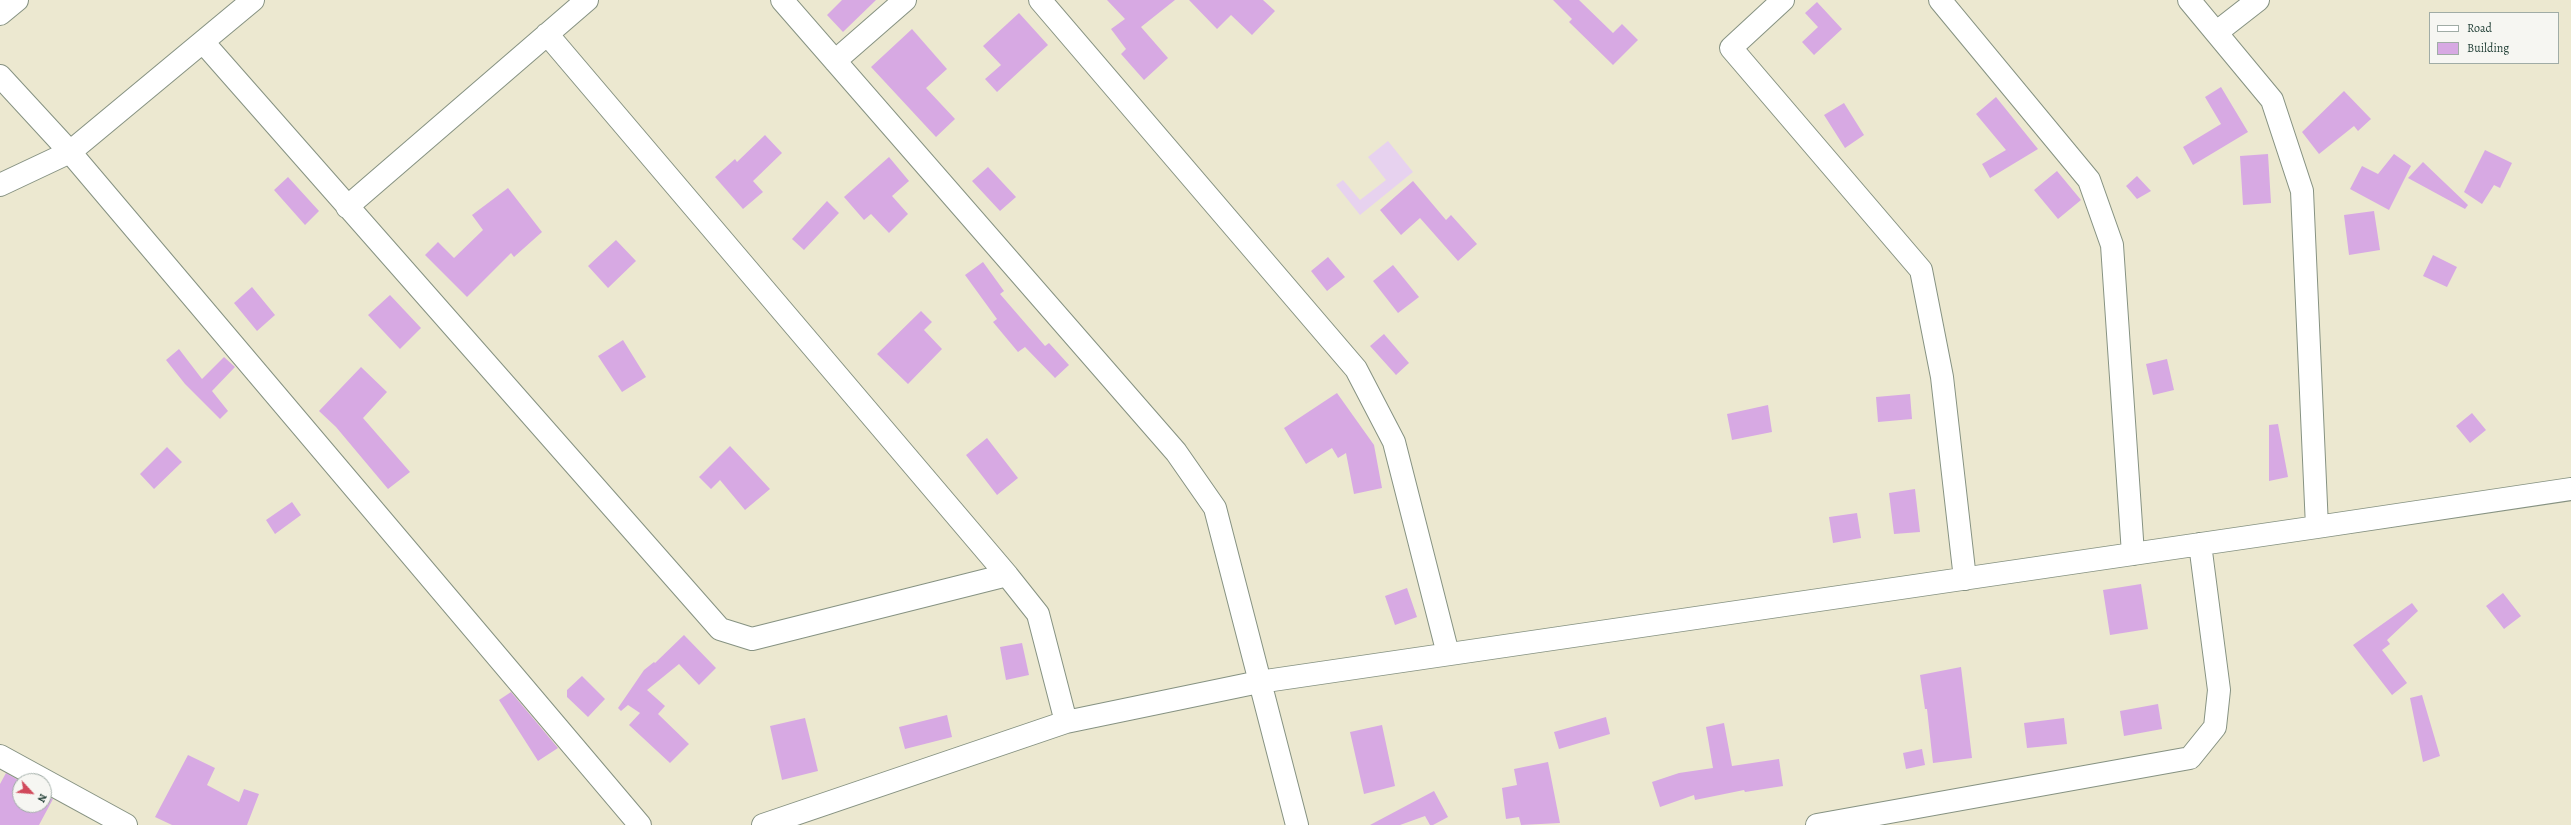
<!DOCTYPE html>
<style>
body{margin:0}
#map{position:relative;width:2571px;height:825px;overflow:hidden;background:#ece8d0;font-family:Alegreya,serif}
canvas{display:block}
.legend{position:absolute;left:2429px;top:12px;width:130px;height:52px;box-sizing:border-box;background:#f6f6f2;border:1px solid #a0aca6;margin:0;padding:5px 7px;list-style:none;font-size:12px;color:#1f3d34}
.legend li{display:flex;align-items:center;gap:8px;height:20px}
.legend b{width:20px;border:1px solid #a0aca6}
.north{position:absolute;left:12px;top:773px;width:40px;height:40px;box-sizing:border-box;background:#f6f6f2;border:1px solid #a0aca6;border-radius:50%;rotate:116deg;font-size:11px;font-weight:700;line-height:16px;text-align:center;color:#1f3d34}
.north::after{content:'';display:block;margin:auto;width:14px;height:18px;background:#d1495b;clip-path:polygon(50% 0,100% 100%,50% 72%,0 100%)}
</style>
<div id="map">
<canvas width="2571" height="825"></canvas>
<ul class="legend">
<li><b style="height:5px;background:#fff"></b>Road</li>
<li><b style="height:11px;background:#d7a9e3"></b>Building</li>
</ul>
<div class="north">N</div>
</div>
<script>
const ctx = document.querySelector('canvas').getContext('2d');
ctx.lineJoin = 'round';
function fillPath(path, color) {
  ctx.fillStyle = color;
  ctx.fill(path, 'evenodd');
}
function strokePath(path, color, width, dash) {
  ctx.strokeStyle = color;
  ctx.lineWidth = width;
  ctx.lineCap = dash ? 'butt' : 'round';
  ctx.setLineDash(dash || []);
  ctx.stroke(path);
}
fillPath(new Path2D(`
 M1388,141L1413,172L1360,215L1336,185L1343,180L1360,200L1386,180L1368,157Z`), '#e7d2ef');
fillPath(new Path2D(`
 M842,0H876L843,32L827,15Z
 M1107,0H1175L1141,27L1168,58L1144,80L1121,54L1126,49L1111,29L1125,19Z
 M1189,0H1263L1275,11L1252,35L1231,15L1217,29Z
 M1553,0H1579L1613,33L1622,24L1638,40L1613,65L1569,22L1572,19Z
 M1817,2L1842,29L1814,55L1802,42L1818,27L1805,13Z
 M1019,13L1048,45L997,92L985,79L1001,65L983,46Z
 M912,29L947,69L926,88L955,119L936,137L871,67Z
 M2221,87L2248,132L2193,165L2183,147L2221,124L2205,97Z
 M2344,91L2371,119L2358,131L2354,126L2319,154L2302,132Z
 M1996,97L2038,149L1990,178L1982,164L2006,150L1976,114Z
 M1844,103L1864,135L1845,148L1824,115Z
 M765,135L782,153L753,181L763,192L743,209L715,177L735,159L737,162Z
 M2485,150L2512,163L2500,188L2494,185L2482,204L2464,192Z
 M2268,154L2271,203L2243,205L2240,156Z
 M2394,154L2411,166L2389,210L2350,189L2362,166L2378,174Z
 M889,157L909,181L892,196L908,214L889,233L871,214L864,220L844,197Z
 M2423,162L2468,205L2465,209L2408,178Z
 M988,167L1016,197L1000,211L972,181Z
 M2057,171L2081,200L2058,219L2034,190Z
 M2137,176L2151,191L2137,199L2126,186Z
 M288,177L319,211L305,225L274,190Z
 M1413,181L1446,220L1451,215L1477,244L1458,261L1420,218L1401,235L1380,210Z
 M508,188L542,232L514,257L511,253L467,297L425,255L438,242L454,258L483,230L472,215Z
 M827,201L839,213L804,250L792,239Z
 M2374,211L2380,250L2349,255L2344,215Z
 M616,240L636,261L608,288L588,266Z
 M2433,255L2457,267L2447,287L2423,276Z
 M1328,257L1345,277L1327,291L1311,271Z
 M983,262L1004,291L1000,294L1045,346L1049,343L1069,365L1055,378L1025,347L1018,352L993,322L997,319L965,275Z
 M1393,265L1419,297L1398,313L1373,281Z
 M252,287L275,315L257,331L234,303Z
 M390,295L421,328L400,349L368,315Z
 M921,311L932,322L924,330L942,349L908,384L877,354Z
 M1384,334L1409,363L1396,375L1370,346Z
 M623,340L646,377L622,392L598,356Z
 M179,349L202,379L224,357L235,367L212,391L228,411L220,419L185,384L166,360Z
 M2167,359L2174,390L2153,395L2146,364Z
 M361,367L387,392L363,418L410,472L388,489L336,427L319,411Z
 M1337,393L1374,445L1382,488L1354,494L1346,453L1338,458L1332,448L1306,464L1284,428Z
 M1910,394L1912,419L1878,422L1876,397Z
 M1768,405L1772,432L1732,440L1727,414Z
 M2472,413L2486,430L2470,443L2456,426Z
 M2278,424L2288,477L2269,481V425Z
 M987,438L1018,478L997,495L966,455Z
 M730,446L770,489L745,510L720,480L711,489L699,477Z
 M167,447L182,462L154,489L140,474Z
 M1915,489L1920,532L1894,534L1889,493Z
 M292,502L301,515L275,534L266,520Z
 M1857,513L1861,538L1833,543L1829,517Z
 M2141,584L2148,629L2110,635L2103,590Z
 M1407,588L1417,617L1395,625L1385,596Z
 M2503,593L2521,616L2504,629L2486,606Z
 M2412,603L2418,611L2387,640L2390,644L2382,650L2407,683L2392,695L2353,645Z
 M684,635L716,668L699,685L679,664L647,690L665,706L658,714L689,744L670,763L629,725L640,713L628,705L621,711L618,708L644,670L654,662L655,663Z
 M1022,643L1029,675L1006,680L1000,647Z
 M1961,667L1972,758L1933,763L1927,709H1925L1920,675Z
 M582,676L605,699L588,717L567,697V690Z
 M511,692L558,748L538,761L499,700Z
 M2422,695L2440,756L2423,762L2410,698Z
 M2158,704L2162,729L2124,736L2120,711Z
 M947,715L952,737L905,749L899,727Z
 M1606,717L1610,734L1559,749L1554,732Z
 M805,718L818,771L782,780L770,726Z
 M2064,718L2067,744L2027,748L2024,723Z
 M1724,723L1732,766L1779,759L1783,786L1745,792L1744,790L1695,800L1694,795L1660,807L1652,782L1679,773L1713,768L1706,727Z
 M1382,725L1395,786L1364,794L1350,732Z
 M1922,749L1925,765L1906,769L1903,753Z
 M188,755L215,768L207,785L239,802L244,789L259,794L247,825H172L155,817Z
 M1548,762L1560,823L1521,825L1519,817L1506,819L1502,788L1517,785L1514,769Z
 M6,773L20,781V805H44V794L53,799L39,825H0V784Z
 M1434,791L1448,817L1433,825H1430L1425,816L1400,825H1370Z`), '#d7a9e3');
const minor = new Path2D(`
 M782,0L1176,452L1215,508L1297,825
 M1040,0L1356,369L1394,442L1448,654
 M1783,0L1731,48L1921,270L1942,377L1965,579
 M1940,0L2089,180L2112,245L2133,554
 M0,14L17,0
 M2217,32L2258,0
 M547,34L1007,575L1038,614L1066,722
 M203,42L720,629L752,639L1007,575
 M835,61L905,0
 M0,76L70,152L640,825
 M0,185L70,152L253,0
 M347,207L587,0
 M2317,527L2571,489
 M0,756L126,825
 M763,825L1066,722L1259,682L2317,527L2302,191L2272,100L2189,0
 M1817,825L2190,758L2215,727L2219,690L2200,544`);
strokePath(minor, '#869282', 24);
strokePath(minor, '#fff', 22);
</script>
